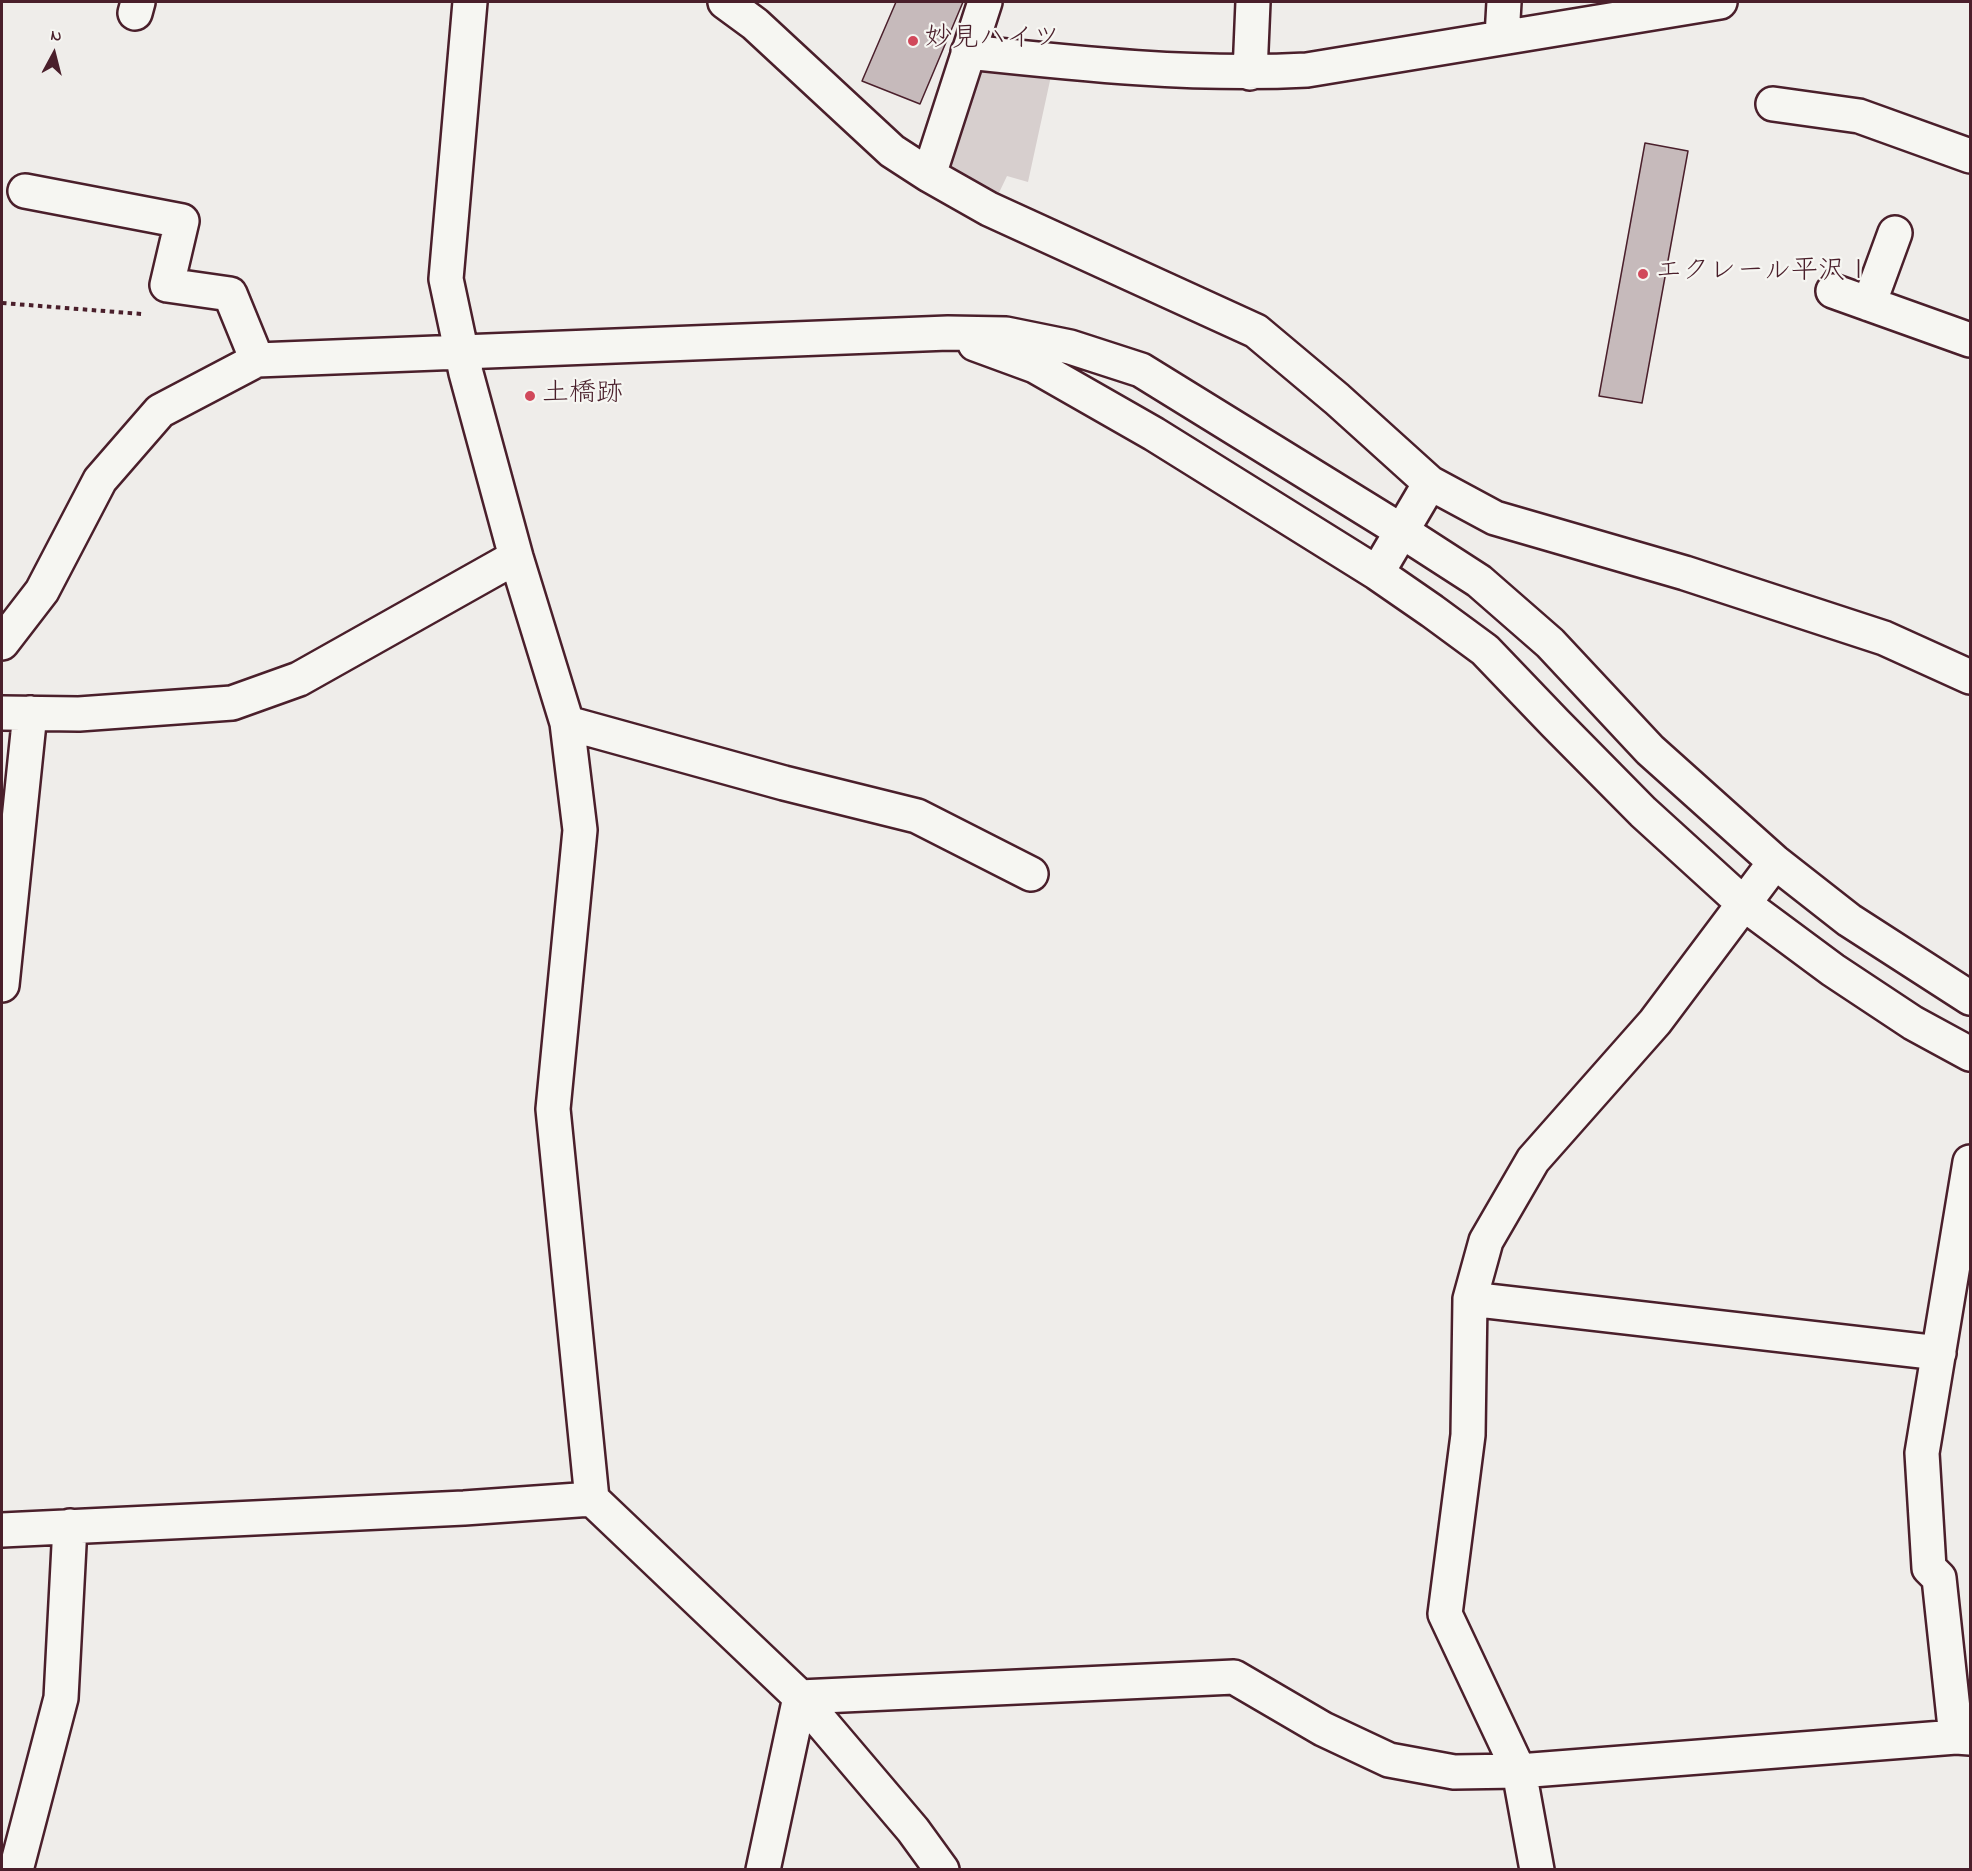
<!DOCTYPE html>
<meta charset="utf-8">
<style>
body{margin:0}
#map{position:relative;width:1972px;height:1871px;overflow:hidden;background:#efedea;font-family:"Indie Flower",sans-serif}
canvas{display:block}
.frame{position:absolute;inset:0;border:3px solid #4a1f2b;pointer-events:none}
.north{position:absolute;left:24px;top:24px;width:60px;height:60px;-webkit-text-stroke:4px #f6f6f2;paint-order:stroke;rotate:7deg;font-size:16px;font-weight:700;line-height:24px;text-align:center;color:#4a1f2b}
.north::after{content:'';display:block;margin:auto;width:21px;height:27px;background:#4a1f2b;clip-path:polygon(50% 0,100% 100%,50% 72%,0 100%)}
</style>
<div id="map">
<canvas width="1972" height="1871"></canvas>
<div class="frame"></div>
<div class="north">N</div>
</div>
<script>
const ctx = document.querySelector('canvas').getContext('2d');
ctx.lineJoin = 'round';
function fillPath(path, color) {
  ctx.fillStyle = color;
  ctx.fill(path, 'evenodd');
}
function strokePath(path, color, width, dash) {
  ctx.strokeStyle = color;
  ctx.lineWidth = width;
  ctx.lineCap = dash ? 'butt' : 'round';
  ctx.setLineDash(dash || []);
  ctx.stroke(path);
}
function write(font, color, halo, rows, align = 'center') {
  ctx.font = font + ' "Indie Flower","Klee One",sans-serif';
  ctx.lineWidth = 4.5;
  ctx.setLineDash([]);
  ctx.textBaseline = 'middle';
  ctx.strokeStyle = halo;
  ctx.fillStyle = color;
  for (const [text, x, y, turn = 0] of rows) {
    ctx.save();
    ctx.translate(x, y);
    ctx.rotate((+turn || 0) * Math.PI / 180);
    ctx.textAlign = isNaN(turn) ? turn : align;
    if (halo) ctx.strokeText(text, 0, 0);
    ctx.fillText(text, 0, 0);
    ctx.restore();
  }
}
fillPath(new Path2D(`
 M976,70L1051,76L1028,182L1007,176L996,199L955,177L946,151Z`), '#d7cfce');
const building = new Path2D(`
 M896,2H963L920,104L862,81Z
 M1645,143L1688,151L1642,403L1599,396Z`);
fillPath(building, '#c6babb');
strokePath(building, '#4a1f2b', 1.5);
const minor = new Path2D(`
 M470,2L446,279L466,373L516,557L567,723L580,830L553,1109L592,1499L800,1697L913,1830L942,1870
 M725,2L755,24L892,151L929,175L989,209L1256,331L1337,399L1430,483L1495,518L1685,573L1884,638L1970,677
 M135,13L138,2
 M1502,37L1504,2
 M968,52C1081,64 1194,76 1307,70L1720,2
 M1250,73L1253,2
 M1773,104L1859,116L1970,156
 M929,175L985,2
 M25,191L182,221L167,285L230,294L257,360
 M1833,291L1970,340
 M1869,304L1895,233
 M975,344L1035,366L1154,434L1377,573L1432,611L1485,650L1555,723L1643,812L1744,904L1833,970L1913,1023L1970,1054
 M1377,573L1430,483
 M2,643L42,591L100,480L160,411L257,360L948,333L1006,334L1070,347L1141,370L1400,530L1479,581L1550,643L1650,750L1775,862L1849,920L1970,998
 M2,713L79,714L232,703L299,679L516,557
 M567,723L784,783L917,816L1031,874
 M2,985L30,713
 M1470,1299L1939,1353
 M2,1530L464,1508L592,1499
 M1956,1737L1939,1578L1929,1568L1922,1453L1970,1162
 M16,1870L61,1698L70,1526
 M763,1870L800,1697L1234,1677L1323,1729L1389,1760L1454,1772L1519,1771L1956,1737L1970,1738
 M1537,1870L1519,1771L1445,1614L1468,1435L1470,1299L1486,1241L1533,1160L1655,1022L1775,862`);
strokePath(minor, '#4a1f2b', 38);
strokePath(new Path2D(`
 M2,303L142,314`), '#4a1f2b', 4, [4.5, 4.5]);
strokePath(minor, '#f6f6f2', 33);
for (const [x, y, r, color] of [
 [913,41,6,"#d1495b"],
 [1643,274,6,"#d1495b"],
 [530,396,6,"#d1495b"]
]) {
  const dot = new Path2D();
  dot.arc(x, y, r, 0, 2 * Math.PI);
  ctx.fillStyle = color;
  ctx.fill(dot);
  strokePath(dot, '#f6f6f2', 2);
}
write('27px', '#4a1f2b', '#f6f6f2', [
 ["妙見ハイツ",925,41],
 ["エクレール平沢Ⅰ",1655,274],
 ["土橋跡",542,396]
], 'left');
</script>
